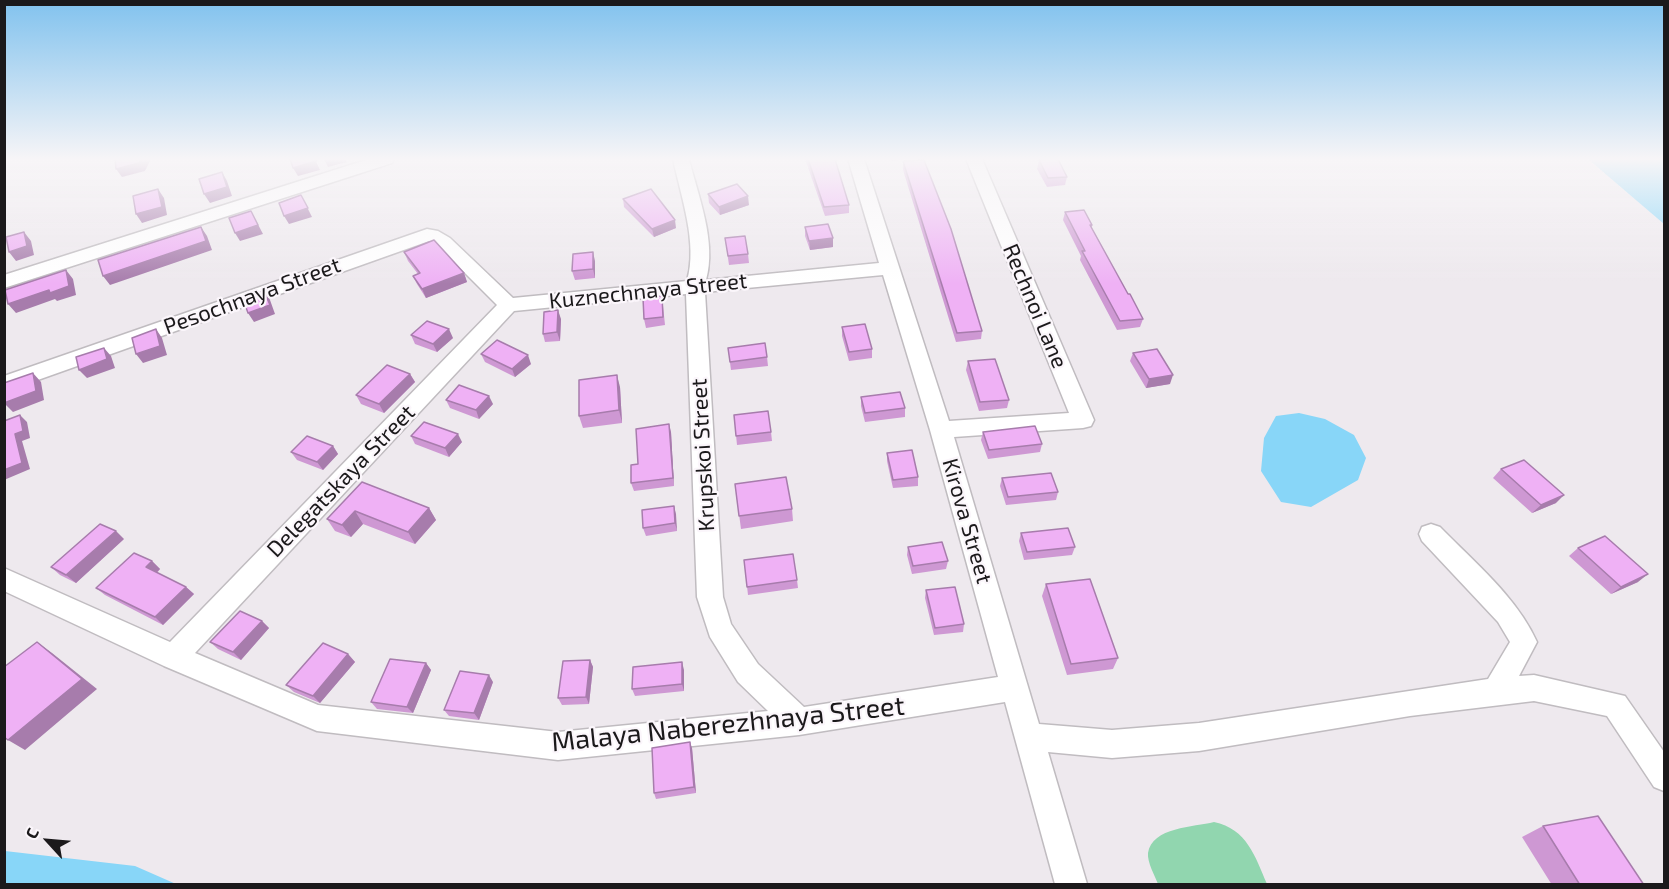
<!DOCTYPE html>
<meta charset="utf-8">
<style>
body{margin:0}
#map{position:relative;width:1669px;height:889px;overflow:hidden;background:#eee9ee;font-family:"Exo 2",sans-serif}
canvas{display:block}
.frame{position:absolute;inset:0;border:6px solid #1b191b;pointer-events:none}
.north{position:absolute;left:18px;top:811px;width:60px;height:60px;-webkit-text-stroke:4px #fbf6fb;paint-order:stroke;rotate:296deg;font-size:16px;font-weight:700;line-height:24px;text-align:center;color:#1b191b}
.north::after{content:'';display:block;margin:auto;width:21px;height:27px;background:#1b191b;clip-path:polygon(50% 0,100% 100%,50% 72%,0 100%)}
</style>
<div id="map">
<canvas width="1669" height="889"></canvas>
<div class="frame"></div>
<div class="north">С</div>
</div>
<script>
const ctx = document.querySelector('canvas').getContext('2d');
ctx.lineJoin = 'round';
function fillPath(path, color) {
  ctx.fillStyle = color;
  ctx.fill(path, 'evenodd');
}
function strokePath(path, color, width, dash) {
  ctx.strokeStyle = color;
  ctx.lineWidth = width;
  ctx.lineCap = dash ? 'butt' : 'round';
  ctx.setLineDash(dash || []);
  ctx.stroke(path);
}
function write(font, color, halo, rows, align = 'center') {
  ctx.font = font + ' "Exo 2",sans-serif';
  ctx.lineWidth = 4.5;
  ctx.setLineDash([]);
  ctx.textBaseline = 'middle';
  ctx.strokeStyle = halo;
  ctx.fillStyle = color;
  for (const [text, x, y, turn = 0] of rows) {
    ctx.save();
    ctx.translate(x, y);
    ctx.rotate((+turn || 0) * Math.PI / 180);
    ctx.textAlign = isNaN(turn) ? turn : align;
    if (halo) ctx.strokeText(text, 0, 0);
    ctx.fillText(text, 0, 0);
    ctx.restore();
  }
}
fillPath(new Path2D(`
 M1214,822C1247,829 1255,856 1267,884H1158C1155,876 1147,862 1148,853C1152,827 1194,827 1214,822Z`), '#91d6af');
fillPath(new Path2D(`
 M1588,159H1664V224Z
 M1299,413L1325,419L1354,435L1366,458L1358,480L1311,507L1281,502L1261,471L1264,438L1276,416Z
 M5,851L135,866L176,884H5Z`), '#88d6f8');
const minor = new Path2D(`
 M369,159H394L392,163L4,288V275Z
 M673,159H689C698,196 717,242 706,280L879,263L848,159H864L949,421L1069,413L966,159H982L1094,420L1091,426L1083,428L954,437L1039,724L1112,730L1199,723L1488,679L1510,642L1498,622L1422,541L1419,534L1422,527L1431,524L1440,527C1474,562 1516,596 1537,642L1519,676L1534,675L1625,696L1664,752V791L1654,787L1607,716L1534,701L1410,716L1199,751L1112,758L1048,752L1087,884H1055L1005,702L799,735L558,760L317,731L164,666L4,591V568L170,642L497,305L438,246L429,241L4,392V376L427,229L438,231L450,238L513,298L687,281C698,243 681,197 673,159ZM883,275L930,430L998,677L804,707L758,664L731,624L723,597L705,292ZM686,294L697,597L710,637L738,682L768,711L558,732L318,705L195,653L514,311Z`);
strokePath(minor, '#c0bcc0', 3);
fillPath(minor, '#fff');
fillPath(new Path2D(`
 M805,159H835L849,205V213L825,216Z
 M891,159H907L892,161Z
 M1039,160L1067,177L1065,185L1047,187L1037,169Z
 M903,161L982,331L981,339L956,342L903,170Z
 M708,194L749,205L720,215L709,203Z
 M623,199L676,228L654,237L624,207Z
 M1065,212L1092,225V228L1128,294L1143,319L1140,327L1117,330L1080,260L1081,256L1063,220Z
 M805,227L833,247L810,250L805,236Z
 M725,238L748,254L749,263L729,265Z
 M404,252L464,273L467,282L426,298L417,284L413,276L418,274L408,261Z
 M595,261V278L575,280L572,271Z
 M662,296L665,325L646,328L644,319Z
 M561,319L560,341L545,342L543,334Z
 M842,327L872,349V358L849,361L842,336Z
 M411,335L453,338L437,352L415,344Z
 M728,348L767,357L768,366L731,370Z
 M1133,353L1170,384L1146,388L1130,361Z
 M481,354L531,364L515,377L485,362Z
 M968,361L1009,400L1007,408L979,411L966,370Z
 M410,374L415,382L384,413L361,404L356,395Z
 M620,387L622,423L583,428L579,416Z
 M861,397L905,408V417L865,422L861,406Z
 M446,400L493,404L479,419L450,408Z
 M734,415L771,432L772,441L737,445Z
 M671,432L674,486L634,491L631,483L638,464Z
 M983,432L1042,444L1040,452L988,459L981,440Z
 M411,436L462,442L449,457L415,444Z
 M333,446L338,454L323,470L297,460L291,452Z
 M887,453L918,477V486L893,488L887,461Z
 M1501,469L1556,503L1532,513L1493,478Z
 M1002,478L1058,492L1056,500L1006,505L1000,486Z
 M362,482L429,508L436,520L415,544L363,524L351,537L335,531L327,519Z
 M735,484L792,509L793,521L741,529Z
 M674,506L677,531L646,536L643,528Z
 M1021,533L1075,547L1072,555L1024,560L1019,541Z
 M124,539L76,583L60,575L51,567Z
 M908,547L948,561L946,569L912,574L907,555Z
 M1578,548L1638,582L1611,594L1569,556Z
 M744,560L797,580L798,588L748,595Z
 M152,561L160,569L157,573L186,587L194,594L163,625L105,595L96,588Z
 M1046,584L1118,658L1113,669L1067,675L1042,596Z
 M926,590L964,624L963,632L934,635L925,598Z
 M262,621L269,628L241,660L218,649L210,642Z
 M348,654L355,662L320,703L294,692L286,685Z
 M590,660L593,667L589,704L562,705L558,698Z
 M426,663L431,670L413,713L377,709L371,702Z
 M684,670V691L635,696L632,689Z
 M493,682L479,720L449,716L444,710Z
 M692,748L696,793L656,799L654,793Z
 M1543,826L1644,885H1552L1522,837Z`), '#ce98d3');
fillPath(new Path2D(`
 M141,159H150V161L145,171L122,177L116,169Z
 M315,159L320,170L298,176L293,168Z
 M324,159H345L347,162L328,167Z
 M222,172L227,181L232,196L210,203L204,194Z
 M158,189L164,198L167,215L142,223L136,214Z
 M301,195L312,217L289,224L284,216Z
 M748,196L749,205L720,215L719,207Z
 M251,211L263,234L240,241L235,233Z
 M675,220L676,228L654,237L652,229Z
 M201,227L207,236L212,250L110,285L103,276Z
 M24,232L31,241L34,255L16,261L9,252Z
 M833,238V247L810,250L809,241Z
 M593,252L595,261V278L593,269Z
 M66,270L73,279L76,295L57,301L55,299L16,313L8,304Z
 M464,273L467,282L426,298L422,289Z
 M264,291L270,300L275,314L254,322L248,313Z
 M558,310L561,319L560,341L557,332Z
 M156,329L162,338L167,355L143,363L136,354Z
 M449,329L453,338L437,352L433,344Z
 M104,348L111,356L115,368L87,378L79,370Z
 M528,355L531,364L515,377L512,369Z
 M33,373L41,382L44,400L13,412L4,403Z
 M410,374L415,382L384,413L379,404Z
 M617,375L620,387L622,423L619,410Z
 M1173,375L1170,384L1146,388L1149,379Z
 M489,396L493,404L479,419L476,410Z
 M20,415L27,422L30,438L22,441L30,469L4,480V470Z
 M669,424L671,432L674,486L673,478Z
 M458,434L462,442L449,457L445,448Z
 M333,446L338,454L323,470L317,462Z
 M1564,495L1556,503L1532,513L1541,505Z
 M674,506L676,514L677,531L675,523Z
 M429,508L436,520L415,544L408,532Z
 M355,511L363,524L351,537L342,525Z
 M116,531L124,539L76,583L66,575Z
 M152,561L160,569L154,575L146,567Z
 M1648,574L1638,582L1611,594L1621,587Z
 M186,587L194,594L163,625L155,617Z
 M262,621L269,628L241,660L233,652Z
 M37,642L52,653L97,689L25,750L8,740Z
 M348,654L355,662L320,703L313,696Z
 M590,660L593,667L589,704L586,697Z
 M682,662L684,670V691L682,684Z
 M426,663L431,670L413,713L407,707Z
 M489,675L493,682L479,720L474,713Z
 M690,742L692,748L696,793L694,787Z`), '#a77cac');
const building = new Path2D(`
 M115,159H141L139,163L116,169Z
 M290,159H315L316,161L293,168Z
 M808,159H835L849,205L824,207Z
 M1050,159H1058L1067,177L1048,178L1039,160Z
 M924,160L951,229L982,331L957,333L903,161Z
 M222,172L227,187L204,194L199,179Z
 M737,184L748,196L719,207L708,194Z
 M158,189L162,207L136,214L133,196Z
 M651,189L675,220L652,229L623,199Z
 M301,195L308,208L284,216L279,203Z
 M1084,210L1092,225H1090L1128,294H1130L1143,319L1120,321L1082,251H1085L1065,212Z
 M251,211L258,225L235,233L229,218Z
 M828,224L833,238L809,241L805,227Z
 M201,227L206,241L103,276L98,260Z
 M24,232L27,246L9,252L6,237Z
 M745,236L748,254L728,256L725,238Z
 M434,240L464,273L422,289L413,276L420,273L404,252Z
 M593,252V269L572,271L573,254Z
 M66,270L69,286L50,293L49,290L8,304L5,290Z
 M264,291L270,305L248,313L243,299Z
 M662,296L663,317L644,319L643,298Z
 M558,310L557,332L543,334L544,312Z
 M427,321L449,329L433,344L411,335Z
 M865,324L872,349L849,352L842,327Z
 M156,329L160,346L136,354L132,338Z
 M497,340L528,355L512,369L481,354Z
 M765,343L767,357L730,362L728,348Z
 M104,348L107,359L79,370L76,357Z
 M1157,349L1173,375L1149,379L1133,353Z
 M995,359L1009,400L980,402L968,361Z
 M387,365L410,374L379,404L356,395Z
 M33,373L36,391L4,403V383Z
 M617,375L619,410L579,416V380Z
 M459,385L489,396L476,410L446,400Z
 M900,392L905,408L865,413L861,397Z
 M768,411L771,432L736,436L734,415Z
 M20,415L23,431L15,434L22,463L4,470V421Z
 M424,422L458,434L445,448L411,436Z
 M669,424L673,478L631,483V465L638,464L636,429Z
 M1035,426L1042,444L989,450L983,432Z
 M307,436L333,446L317,462L291,452Z
 M912,450L918,477L893,480L887,453Z
 M1524,460L1564,495L1541,505L1501,469Z
 M1051,473L1058,492L1008,497L1002,478Z
 M786,477L792,509L739,516L735,484Z
 M362,482L429,508L408,532L355,511L342,525L327,519Z
 M674,506L675,523L643,528L642,510Z
 M100,524L116,531L66,575L51,567Z
 M1068,528L1075,547L1027,552L1021,533Z
 M1605,536L1648,574L1621,587L1578,548Z
 M942,542L948,561L913,566L908,547Z
 M134,553L152,561L146,567L186,587L155,617L96,588Z
 M793,554L797,580L747,587L744,560Z
 M1090,579L1118,658L1071,664L1046,584Z
 M955,587L964,624L935,628L926,590Z
 M240,611L262,621L233,652L210,642Z
 M37,642L82,679L8,740L4,737V667Z
 M323,643L348,654L313,696L286,685Z
 M390,659L426,663L407,707L371,702Z
 M590,660L586,697L558,698L563,661Z
 M682,662V684L632,689L633,667Z
 M460,671L489,675L474,713L444,710Z
 M690,742L694,787L654,793L652,748Z
 M1598,816L1644,885H1580L1543,826Z`);
fillPath(building, '#efb1f5');
strokePath(building, '#a77cac', 1.5);
const sky = ctx.createLinearGradient(0, 0, 0, 284);
sky.addColorStop(0, '#81c2ee');
sky.addColorStop(0.56, '#f7f5f7');
sky.addColorStop(1, '#f7f5f700');
ctx.fillStyle = sky;
ctx.fillRect(0, 0, 1669, 284);
write('22px', '#1b191b', '#fbf6fb', [
 ["Kuznechnaya Street",648,291,-6],
 ["Pesochnaya Street",252,296,-20],
 ["Rechnoi Lane",1035,306,67],
 ["Krupskoi Street",703,455,-93],
 ["Delegatskaya Street",341,481,-46],
 ["Kirova Street",967,521,74]
]);
write('27px', '#1b191b', '#fbf6fb', [
 ["Malaya Naberezhnaya Street",728,724,-6]
]);
</script>
